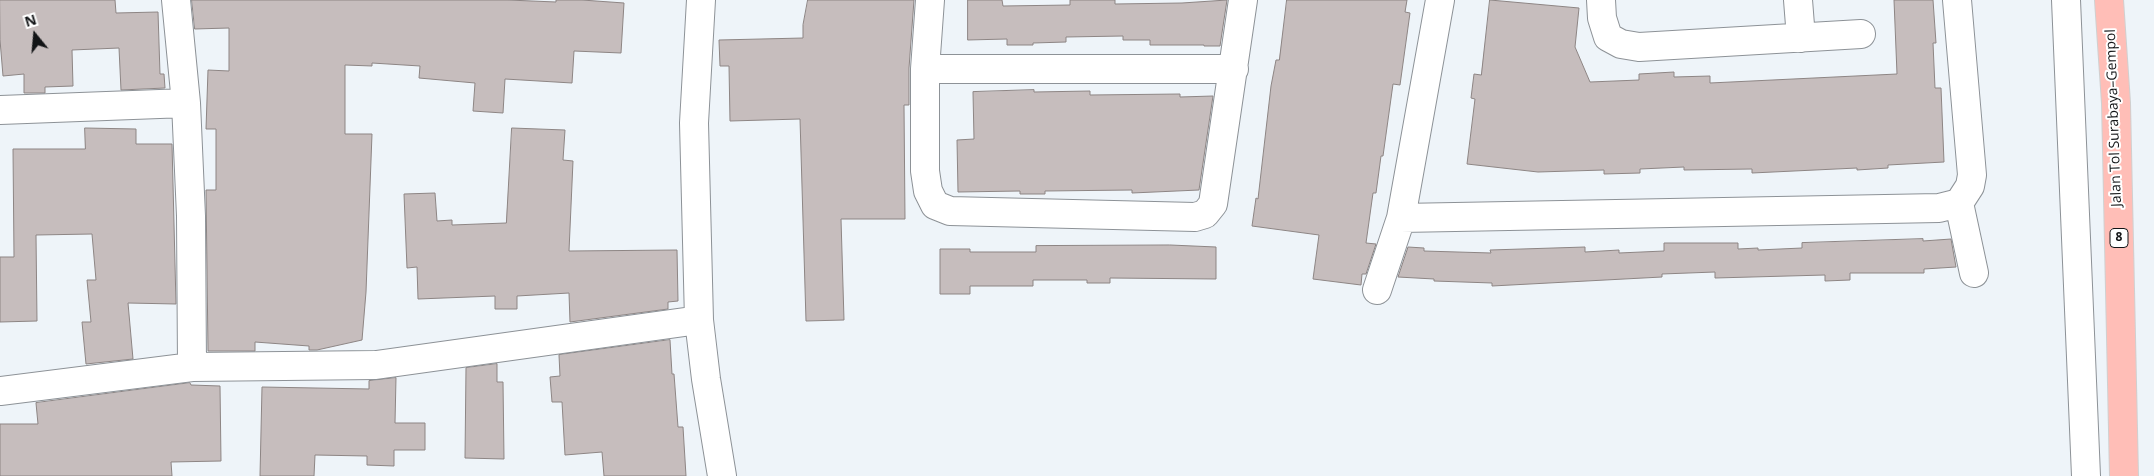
<!DOCTYPE html>
<meta charset="utf-8">
<style>
body{margin:0}
#map{position:relative;width:2154px;height:476px;overflow:hidden;background:#eef4f9;font-family:"Open Sans",sans-serif}
canvas{display:block}
.north{position:absolute;left:10px;top:10px;width:50px;height:50px;-webkit-text-stroke:4px #fff;paint-order:stroke;rotate:343deg;font-size:14px;font-weight:700;line-height:20px;text-align:center;color:#121416}
.north::after{content:'';display:block;margin:auto;width:18px;height:22px;background:#121416;clip-path:polygon(50% 0,100% 100%,50% 72%,0 100%)}
</style>
<div id="map">
<canvas width="2154" height="476"></canvas>
<div class="north">N</div>
</div>
<script>
const ctx = document.querySelector('canvas').getContext('2d');
ctx.lineJoin = 'round';
function fillPath(path, color) {
  ctx.fillStyle = color;
  ctx.fill(path, 'evenodd');
}
function strokePath(path, color, width, dash) {
  ctx.strokeStyle = color;
  ctx.lineWidth = width;
  ctx.lineCap = dash ? 'butt' : 'round';
  ctx.setLineDash(dash || []);
  ctx.stroke(path);
}
function write(font, color, halo, rows, align = 'center') {
  ctx.font = font + ' "Open Sans",sans-serif';
  ctx.lineWidth = 4;
  ctx.setLineDash([]);
  ctx.textBaseline = 'middle';
  ctx.strokeStyle = halo;
  ctx.fillStyle = color;
  for (const [text, x, y, turn = 0] of rows) {
    ctx.save();
    ctx.translate(x, y);
    ctx.rotate((+turn || 0) * Math.PI / 180);
    ctx.textAlign = isNaN(turn) ? turn : align;
    if (halo) ctx.strokeText(text, 0, 0);
    ctx.fillText(text, 0, 0);
    ctx.restore();
  }
}
const building = new Path2D(`
 M0,0H115L116,13L158,12L160,74H164L165,88L121,90L119,48L72,50L73,86L45,87V93H24V74L3,76L0,40Z
 M192,0H508L556,2V0H582L624,3L621,53L574,51L572,83L505,79L503,113L473,111L475,83L419,78L420,66L372,63V66L345,65V134H372L366,292L362,340L317,350H309V346L255,342V351H208L206,190H216V129H206L208,70L229,71V28L195,29Z
 M808,0H914L909,68V105H904L905,219H841L844,320L806,321L800,119L730,121L729,66H720L719,40L803,38V25Z
 M968,0H1002L1003,6L1070,5V0H1115V4L1182,3L1227,0L1220,46H1204V45H1150V40H1123V36L1066,37V42L1033,43V45H1007V39L968,40Z
 M1287,0H1407L1405,12L1410,13L1400,85L1393,84L1383,156H1381L1376,193H1373L1366,243L1376,244L1366,274H1362L1361,285L1313,279L1319,235L1252,226L1256,198L1258,199L1271,86L1276,60H1279Z
 M1490,0L1579,8L1575,47L1590,82L1639,80V74L1674,72V77L1710,76V83L1897,74L1894,0H1933L1936,43H1933L1935,88H1941L1944,162L1888,165V168L1857,170V168L1752,173V169L1684,170V167L1640,169V173L1604,174V170L1538,172L1467,164L1475,99L1471,98L1474,74L1481,75Z
 M1034,90V92L1090,91V95L1180,94V97L1213,96L1199,190L1132,193V190L1045,191V194H1020V191L958,192L957,140L974,139L973,92Z
 M85,128L136,129V144H172L176,304L128,303L133,359L86,364L82,322H91L87,280H96L92,234L36,235L37,321L0,322V257H14L13,149H85Z
 M512,128L565,130L563,160L573,161L569,251L677,250L678,301L668,302V309L570,322L569,293L517,296V309H495V296L418,299L417,267L407,268L404,194L435,193L437,221L452,220V225L506,223Z
 M1923,239V241L1951,239L1956,267L1924,269V273H1850V280L1825,281V275L1715,278V272L1662,274V277L1492,286V283L1434,281V279L1398,277L1408,247L1424,248V251L1491,253L1490,250L1585,247V252L1619,250V253L1664,251V243H1738V249L1758,248V250L1802,248V243Z
 M1170,245L1216,247V279L1110,278V283H1087V280H1033V286H970V294H940V249H970V252H1036V246Z
 M670,340L672,374H674L678,427H683L686,476H604L602,452L565,455L562,402H552L550,377L560,376L559,355Z
 M497,364V382H503L504,459L465,458L466,368Z
 M396,378L395,423H425V450H394V466L367,465V456L315,455L314,476H260L262,387L369,389V381Z
 M190,383L191,385L220,386L221,461L171,462L172,476H0V424H38L36,403Z`);
fillPath(building, '#c6bdbd');
strokePath(building, '#8d8584', 1);
const minor = new Path2D(`
 M176,0L186,103L191,216L192,367
 M701,0L694,123L699,320L706,379L722,476
 M930,0L925,69V171L928,191L935,205L950,211L1195,217L1205,214L1213,204L1243,0
 M1440,0L1401,218L1939,208L1959,203L1970,186L1972,175L1957,0
 M1601,0L1602,18L1608,37L1621,44L1639,47L1861,34
 M1798,0L1801,38
 M2066,0L2086,476
 M925,69H1234
 M0,110L186,103
 M1959,203L1974,273
 M1377,290L1401,218
 M0,391L192,367L376,365L699,320`);
const highway = new Path2D(`
 M2109,0L2116,103L2124,476`);
strokePath(minor, '#8d9297', 30);
strokePath(highway, '#d0d0d0', 30);
strokePath(minor, '#fff', 28);
strokePath(highway, '#ffbeb7', 28);
for (const [x, y, w] of [
 [2119,238,18]
]) {
  const box = new Path2D();
  box.roundRect(x - w / 2, y - 9.5, w, 19, 4);
  ctx.fillStyle = '#fff';
  ctx.fill(box);
  strokePath(box, '#121416', 1);
}
write('bold 12px', '#121416', null, [
 ["8",2119,238]
]);
write('14px', '#121416', '#fff', [
 ["Jalan Tol Surabaya–Gempol",2114,118,-92]
]);
</script>
